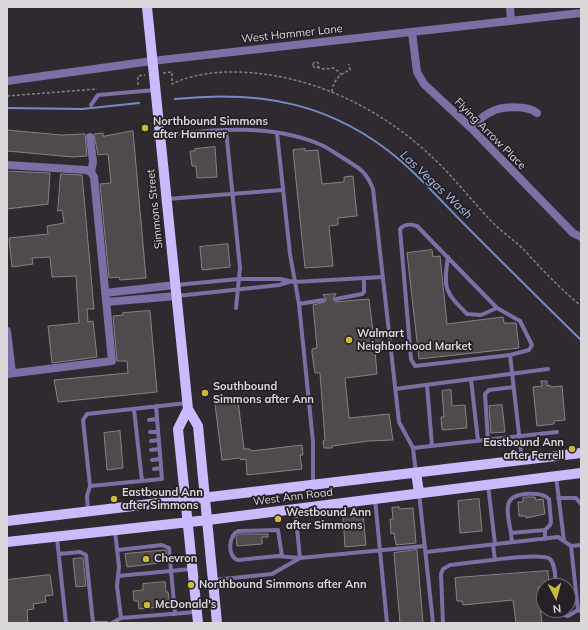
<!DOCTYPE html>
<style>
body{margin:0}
#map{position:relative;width:588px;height:630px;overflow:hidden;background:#2e2a2f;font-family:Mulish,sans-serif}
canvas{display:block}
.frame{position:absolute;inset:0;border:8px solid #dad7da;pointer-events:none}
.north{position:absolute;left:536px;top:578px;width:40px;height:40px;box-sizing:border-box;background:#242025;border:1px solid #6d696d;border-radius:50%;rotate:174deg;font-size:11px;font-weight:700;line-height:16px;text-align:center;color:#dad7da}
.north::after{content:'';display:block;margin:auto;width:14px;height:18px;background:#c7bb3c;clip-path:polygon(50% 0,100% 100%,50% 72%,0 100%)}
</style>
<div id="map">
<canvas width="588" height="630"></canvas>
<div class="frame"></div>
<div class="north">N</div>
</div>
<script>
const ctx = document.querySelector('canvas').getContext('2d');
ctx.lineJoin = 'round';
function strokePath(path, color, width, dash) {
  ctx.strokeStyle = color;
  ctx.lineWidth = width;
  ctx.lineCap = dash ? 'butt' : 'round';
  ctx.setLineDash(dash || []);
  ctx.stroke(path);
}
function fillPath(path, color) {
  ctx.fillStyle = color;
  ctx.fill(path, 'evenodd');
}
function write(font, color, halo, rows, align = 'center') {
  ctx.font = font + ' Mulish,sans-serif';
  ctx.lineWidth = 3.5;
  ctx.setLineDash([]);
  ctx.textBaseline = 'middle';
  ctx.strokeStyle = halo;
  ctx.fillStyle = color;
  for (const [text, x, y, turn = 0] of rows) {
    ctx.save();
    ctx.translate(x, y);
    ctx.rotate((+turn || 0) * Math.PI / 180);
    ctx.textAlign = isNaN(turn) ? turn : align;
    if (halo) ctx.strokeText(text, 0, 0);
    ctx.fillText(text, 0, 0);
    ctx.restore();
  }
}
strokePath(new Path2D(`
 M175,99C262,90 333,103 401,161C424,181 444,204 465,225C504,264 542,302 581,340
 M7,108L82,109L139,103`), '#798bc4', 2);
const building = new Path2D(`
 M7,130L61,135L85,134L87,156L73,157L7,151Z
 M133,131L146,278L120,280L119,277L109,278L100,184L111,183L108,154L98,155L94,134L103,133V136Z
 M215,147L217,177L197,178L196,166H192L190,151H195V149Z
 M305,149V151L318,150L322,184L344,182V177L353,176L357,216L338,218V225L329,226L333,266L305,268L293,150Z
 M7,171L50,173L48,204L7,209Z
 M61,174L82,175L94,309H87L88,322L93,321L97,357L52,363L48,326L79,323L76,276L52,277L50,257L32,258L33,264L12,267L9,238L48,234L47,226L64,223L62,210L58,211Z
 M228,244L230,267L202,270L200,247Z
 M432,250L433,257L440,256L447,324L503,317L504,323H516L519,348L419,359L407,253Z
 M336,294L333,299L335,302L369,299L373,331H382L384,350L375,351L377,374L345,378L349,418L389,414L393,440L368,441L332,446V448H324L323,441L325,440L320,373H315L312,353V349L317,348L313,305L325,302L326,299L323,295Z
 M150,311L157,392L58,402L54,380L128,373L127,361H117L113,316L123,315V313Z
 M541,381H547V386L550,385V387L562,386L565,420L554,421V424L537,426L533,387L542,386Z
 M451,390L452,406L465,405L467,428L442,430L441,417H444L442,391Z
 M238,401L244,449H250L251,451L302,445L303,455H300L302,469L247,475L246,459L241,460L240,458L222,460L215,404Z
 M502,405L505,432L491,433L489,406Z
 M120,431L123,468L107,470L104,433Z
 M528,497H535L536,500L543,499L545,514L526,518V516H519L518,502H523V498Z
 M479,499L482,531L460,533L458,501Z
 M399,507V509L413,508L416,543L396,545L394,533L391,534L390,519H393L392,508Z
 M363,514L366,545L345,547L343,516Z
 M240,534H268V537H262V544L237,546L236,537Z
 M164,550H166L167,562L127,567L125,554Z
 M417,550L423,623H400L394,553Z
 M83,558L86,586L76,587L73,559Z
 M548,571L549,586L538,587L542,623H516L513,600L463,605L462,601H457L455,578Z
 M50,575L53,595L45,596L46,602L33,604L34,609L27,610L28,623H7V580Z
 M165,582L166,592H168L170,606L139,609L138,601H134L133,591L143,590V584Z`);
fillPath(building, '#514a4d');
strokePath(building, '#898184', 1);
strokePath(new Path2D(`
 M313 65a3 3 0 1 1 6 0a3 3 0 1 1-6 0Z
 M317,67L323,69L334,68L341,74
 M163,73L172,72V84C198,71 234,70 263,74C326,82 383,112 429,154C452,175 472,201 493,223C504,234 517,242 527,253C544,272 561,289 581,306
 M138,85V76L145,75
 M332,92C333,80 340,74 350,70L349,64
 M7,96L97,89`), '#838084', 1.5, [3, 2]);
strokePath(new Path2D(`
 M91,105L98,95L155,90
 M226,130L240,268L236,308
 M277,133L290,254L299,304L313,442V484
 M160,135C213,130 268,123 319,144C327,147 335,153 343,158C359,168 366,171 373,189L399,422L413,448L416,473
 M167,199L282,190
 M448,257C443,289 445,292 467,314L481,315L497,308
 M176,285L239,279H280L294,282L383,277
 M177,296L279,285L289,282
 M336,299L362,294L364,292V278
 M299,304L323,300
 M510,355L415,366L411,359L400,229C405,223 411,224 417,226L497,308L520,321L532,345L529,350L510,355L522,460
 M471,379L478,441
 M427,385L432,446
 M395,389L548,369
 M134,409L142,481
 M149,420L157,419
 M150,432H158
 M488,440L485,394L489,390L514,387
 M151,441L159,440
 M413,448L557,432
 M151,450L159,449
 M152,460L160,459
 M154,469L161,468
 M556,476L564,541
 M488,485L495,544
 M90,486L162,479L156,406
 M419,493L433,623
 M558,498H576L581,504
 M375,499L387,623
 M88,511L87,496L90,486L83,420L87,414L187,403
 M115,531L119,567L117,586L121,618
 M511,533C510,525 505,511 509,502C514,492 542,491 549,499L551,522L550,525L545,530
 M57,538L66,623
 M512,542L511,533L545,530V539
 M493,545L495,560
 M571,546L578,610L581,611
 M118,550L162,545L169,548L175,614
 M426,552L558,537L571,546L581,545
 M59,554L80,552L86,555L93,623
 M282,556L278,530L239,531C228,534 227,557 238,560L278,556L300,558L295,509
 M118,576L191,569
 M213,580L272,574L300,558L425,546
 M559,610L560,614L568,616L578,610
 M92,623H107
 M112,623L121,618L196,612
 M443,623L441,574L443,569L450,565C465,564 542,551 550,559C556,565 555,579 556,586`), '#7d6ea5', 4);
strokePath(new Path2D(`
 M510,7L511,21
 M412,32L417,72L424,84L471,128L573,233L581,237
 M7,81L152,61
 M471,128C477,122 483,115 491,112C501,106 528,105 537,113
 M90,137L93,162L91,172
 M7,165L86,170L91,172L94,177L112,361L7,374
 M105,293L175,285
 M106,302L176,296
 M7,331L12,373`), '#7d6ea5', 8);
strokePath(new Path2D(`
 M152,61L581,13`), '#7d6ea5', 8);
strokePath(new Path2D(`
 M147,7L188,409L198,426L217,623
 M188,409L178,429L198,623
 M416,473L419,492
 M7,521L581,453
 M7,542L208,520L581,473`), '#cbbafd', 10);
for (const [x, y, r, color] of [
 [145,128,4,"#c7bb3c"],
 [349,340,4,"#c7bb3c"],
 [205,393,4,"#c7bb3c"],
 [572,449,4,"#c7bb3c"],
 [114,499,4,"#c7bb3c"],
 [278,519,4,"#c7bb3c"],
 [146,559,4,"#c7bb3c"],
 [191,585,4,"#c7bb3c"],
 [147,605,4,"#c7bb3c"]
]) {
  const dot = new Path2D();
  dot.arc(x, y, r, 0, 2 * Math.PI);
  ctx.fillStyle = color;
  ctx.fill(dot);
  strokePath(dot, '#242025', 1.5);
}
write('11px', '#dad7da', '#242025', [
 ["West Hammer Lane",292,34,-6],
 ["Flying Arrow Place",490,134,45],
 ["Simmons Street",155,209,-96],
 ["West Ann Road",293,497,-7]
]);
write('bold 11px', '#dad7da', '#242025', [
 ["Northbound Simmons",153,122],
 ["after Hammer",153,135],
 ["Walmart",357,334],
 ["Neighborhood Market",357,347],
 ["Southbound",213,387],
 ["Simmons after Ann",213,400],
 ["Eastbound Ann",564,443,"right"],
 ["after Ferrell",564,456,"right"],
 ["Eastbound Ann",122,493],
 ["after Simmons",122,506],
 ["Westbound Ann",286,513],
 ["after Simmons",286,526],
 ["Chevron",154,559],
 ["Northbound Simmons after Ann",199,585],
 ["McDonald's",155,605]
], 'left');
write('italic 12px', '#b0c1ec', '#242025', [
 ["Las Vegas Wash",436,185,43]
]);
</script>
